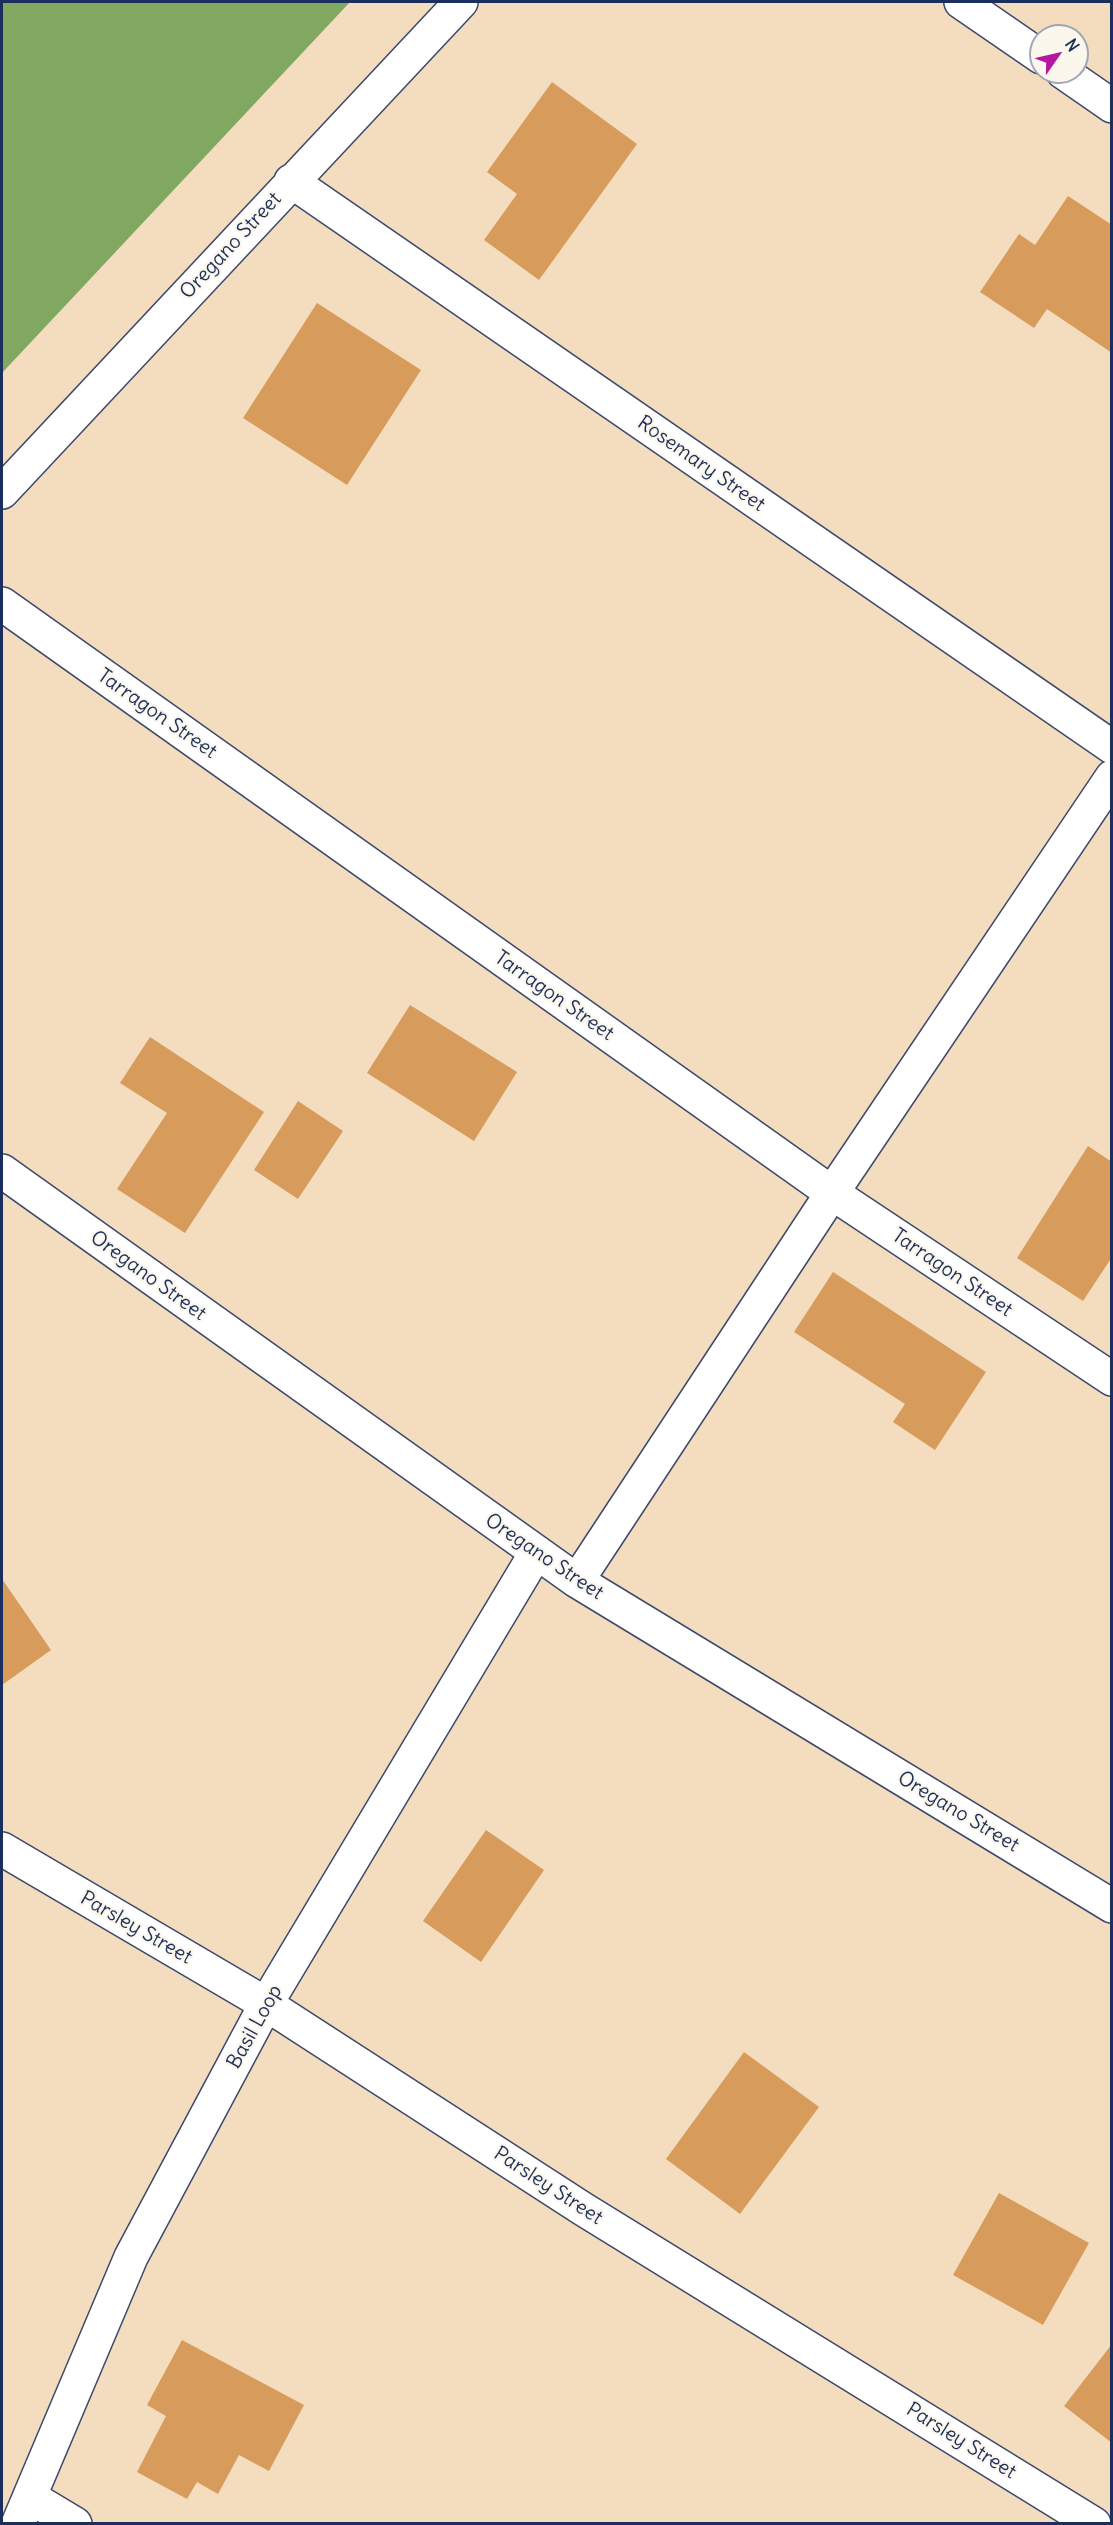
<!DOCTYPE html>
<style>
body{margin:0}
#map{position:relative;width:1113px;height:2525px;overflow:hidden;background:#f4dcbe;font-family:Delius,sans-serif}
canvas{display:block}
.frame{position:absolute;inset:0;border:3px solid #1b2f5e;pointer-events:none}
.north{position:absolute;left:1029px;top:24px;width:60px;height:60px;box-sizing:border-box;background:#fbf7ec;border:2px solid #a1a7b3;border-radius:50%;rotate:56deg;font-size:16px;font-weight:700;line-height:24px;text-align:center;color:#1b2f5e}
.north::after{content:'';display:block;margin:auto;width:21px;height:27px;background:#b5179e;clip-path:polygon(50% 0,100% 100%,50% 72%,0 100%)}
</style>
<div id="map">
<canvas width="1113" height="2525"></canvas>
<div class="frame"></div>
<div class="north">N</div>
</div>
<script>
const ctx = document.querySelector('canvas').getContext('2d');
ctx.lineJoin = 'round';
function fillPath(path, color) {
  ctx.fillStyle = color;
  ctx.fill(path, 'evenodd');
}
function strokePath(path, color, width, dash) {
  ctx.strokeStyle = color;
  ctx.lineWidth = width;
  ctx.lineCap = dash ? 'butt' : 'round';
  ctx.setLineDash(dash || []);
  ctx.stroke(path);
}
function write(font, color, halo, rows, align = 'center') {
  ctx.font = font + ' Delius,sans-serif';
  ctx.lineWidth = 4.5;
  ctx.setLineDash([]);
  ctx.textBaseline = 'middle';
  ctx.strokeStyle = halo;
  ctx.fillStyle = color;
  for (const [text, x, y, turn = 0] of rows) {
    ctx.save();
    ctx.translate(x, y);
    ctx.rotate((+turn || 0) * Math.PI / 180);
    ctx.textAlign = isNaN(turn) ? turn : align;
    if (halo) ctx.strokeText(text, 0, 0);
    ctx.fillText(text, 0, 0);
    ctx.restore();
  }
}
fillPath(new Path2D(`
 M2,2H350L2,373Z`), '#80a860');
fillPath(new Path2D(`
 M552,82L637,144L539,280L484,240L517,194L487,172Z
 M1068,196L1112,225V353L1047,309L1034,328L980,292L1019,234L1035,245Z
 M317,303L421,370L347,485L243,418Z
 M410,1005L517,1072L474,1141L367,1073Z
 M150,1037L264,1112L185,1233L117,1189L167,1113L120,1083Z
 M298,1101L343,1131L298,1199L254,1170Z
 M1088,1146L1112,1162V1257L1083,1301L1017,1258Z
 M833,1272L986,1372L935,1450L893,1422L905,1404L794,1332Z
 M2,1579L51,1650L2,1685Z
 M486,1830L544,1870L481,1962L423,1921Z
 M744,2052L819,2107L740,2214L666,2159Z
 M999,2193L1089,2243L1043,2325L953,2275Z
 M182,2340L304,2405L269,2471L239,2455L218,2494L197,2482L187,2499L137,2472L166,2416L147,2405Z
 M1112,2344V2443L1064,2406Z`), '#d79c5b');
const minor = new Path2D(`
 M961,2L1041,57
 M1063,72L1112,106
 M291,181L1112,747
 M2,492L461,2
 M2,604L832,1193L1112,1379
 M2,1171L577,1581L1112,1906
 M577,1581L832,1193L1112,777
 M2,1849L266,2004L583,2209L1094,2524
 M30,2497L75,2524
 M18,2524L131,2257L266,2004L536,1553`);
strokePath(minor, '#3c496c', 36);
strokePath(minor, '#fff', 33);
write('20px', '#1b2f5e', '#fbf7ec', [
 ["Oregano Street",231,246,-47],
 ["Rosemary Street",701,464,35],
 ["Tarragon Street",157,714,35],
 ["Tarragon Street",554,996,35],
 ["Tarragon Street",952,1273,34],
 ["Oregano Street",148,1276,36],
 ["Oregano Street",544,1557,34],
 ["Oregano Street",958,1812,31],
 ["Parsley Street",136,1928,30],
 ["Basil Loop",255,2027,-61],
 ["Parsley Street",548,2186,33],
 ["Parsley Street",961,2441,32]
]);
</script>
